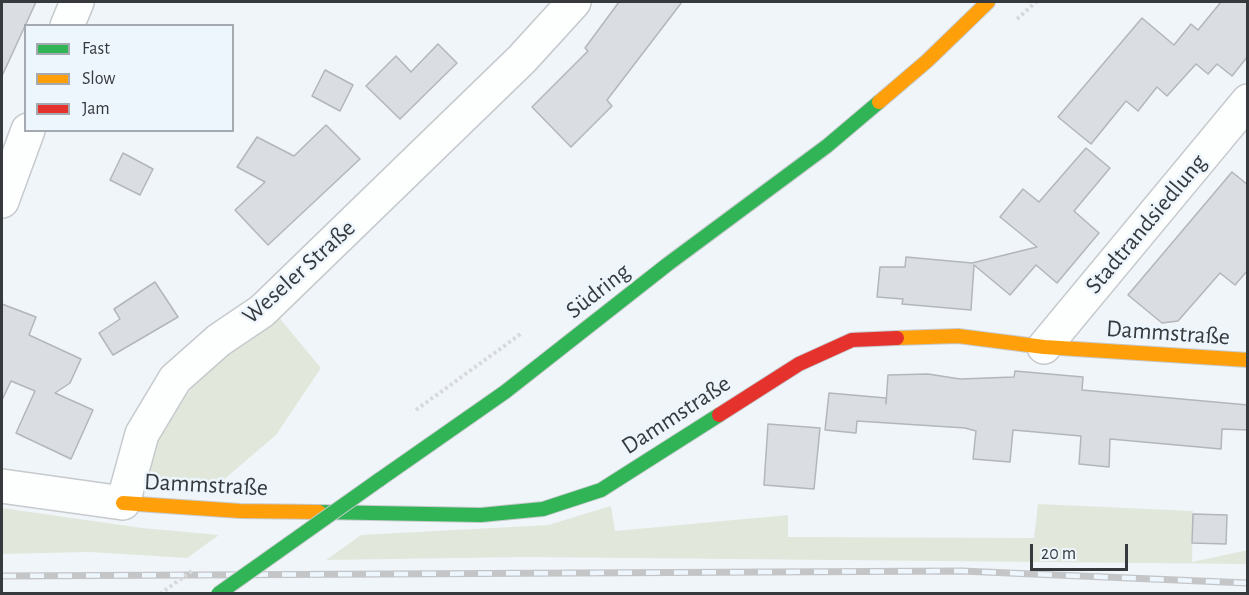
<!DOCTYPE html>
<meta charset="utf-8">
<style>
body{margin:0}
#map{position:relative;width:1249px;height:595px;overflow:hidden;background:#f0f5fa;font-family:"Alegreya Sans",sans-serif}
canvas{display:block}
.frame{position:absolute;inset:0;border:3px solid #373a3d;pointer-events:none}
.legend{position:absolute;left:24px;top:24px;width:210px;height:108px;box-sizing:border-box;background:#edf5fd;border:2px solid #a4aab0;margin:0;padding:8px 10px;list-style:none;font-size:18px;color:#373a3d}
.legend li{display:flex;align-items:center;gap:12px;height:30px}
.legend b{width:30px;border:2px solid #a4aab0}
.scale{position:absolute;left:1030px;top:544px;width:98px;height:27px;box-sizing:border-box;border:3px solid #373a3d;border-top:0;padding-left:8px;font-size:18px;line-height:21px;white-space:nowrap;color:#373a3d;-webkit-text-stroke:4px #edf5fd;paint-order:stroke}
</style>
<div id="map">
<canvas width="1249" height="595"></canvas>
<div class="frame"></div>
<ul class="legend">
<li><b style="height:8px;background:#30b455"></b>Fast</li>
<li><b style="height:8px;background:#ff9f0a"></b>Slow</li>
<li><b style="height:8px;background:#e5322d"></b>Jam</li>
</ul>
<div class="scale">20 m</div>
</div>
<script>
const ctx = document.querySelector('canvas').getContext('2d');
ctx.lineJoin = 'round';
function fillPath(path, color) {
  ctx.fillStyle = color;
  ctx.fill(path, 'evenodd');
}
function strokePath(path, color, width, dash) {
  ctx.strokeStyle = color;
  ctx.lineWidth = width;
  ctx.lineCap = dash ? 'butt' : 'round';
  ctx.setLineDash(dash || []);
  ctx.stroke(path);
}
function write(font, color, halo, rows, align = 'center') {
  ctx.font = font + ' "Alegreya Sans",sans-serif';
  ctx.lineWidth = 5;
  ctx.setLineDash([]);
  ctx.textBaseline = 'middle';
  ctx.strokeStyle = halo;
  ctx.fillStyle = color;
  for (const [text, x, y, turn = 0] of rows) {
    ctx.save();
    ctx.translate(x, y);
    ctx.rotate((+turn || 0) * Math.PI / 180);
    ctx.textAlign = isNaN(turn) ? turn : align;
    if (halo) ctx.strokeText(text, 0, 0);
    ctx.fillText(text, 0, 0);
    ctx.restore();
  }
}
fillPath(new Path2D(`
 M277,315L321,368L276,435L215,487L144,478C148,467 150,454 155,443C180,388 230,351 277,315Z
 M1038,504L1193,511L1192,562L1248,550L1247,564L526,557L326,560L361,535L548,525L611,506L615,531L788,515V537L1034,538Z
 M2,508L142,528L219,535L187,558L89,552L2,554Z`), '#e1e8db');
const building = new Path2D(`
 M2,2H36L2,76Z
 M619,2H682L607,100L612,106L571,147L532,107L588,51L585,48Z
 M1221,2H1248V56L1232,76L1217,64L1208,74L1196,64L1167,96L1157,87L1138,111L1126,101L1091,144L1058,117L1142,18L1174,45L1191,24L1198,30Z
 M438,44L457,63L400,119L366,86L396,56L411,72Z
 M325,70L353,85L340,111L312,96Z
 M326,125L360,159L268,245L235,210L265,182L237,167L257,137L294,156Z
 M1086,148L1110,168L1074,211L1099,233L1057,283L1036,265L1010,295L974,265L971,310L902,304L903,299L877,297L880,267H905L906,257L972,263L1037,247L1000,217L1023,189L1039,202Z
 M123,153L153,169L140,195L110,180Z
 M1232,172L1248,185V270L1235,285L1220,273L1178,321L1162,323L1128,295Z
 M155,282L178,317L113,355L99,333L120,319L114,309Z
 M2,304L36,317L29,335L81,359L70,383L55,393L93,410L71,459L16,433L35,391L11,381L2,400Z
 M1015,371L1083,377L1082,390L1248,405V430L1222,429L1221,449L1110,439L1109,467L1079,464L1081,436L1013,430L1010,462L973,459L976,431L965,428L857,421L856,433L825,430L829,393L886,398V404L888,375L928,374L960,379L1014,377Z
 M768,424L820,428L814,489L764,485Z
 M1193,514L1227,515L1226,544L1192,543Z`);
fillPath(building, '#dadde1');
strokePath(building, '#b3b6ba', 1.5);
const street = new Path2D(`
 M67,26L77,2
 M2,201L28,130
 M1044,347L1248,101
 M2,486L123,503L142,434L175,379L219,340L262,311L522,59L574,2`);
const fast = new Path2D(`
 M379,480L505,392L668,264L827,146L879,102
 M319,512L481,515L543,509L601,490L719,415`);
const slow = new Path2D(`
 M879,102L927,61L988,2
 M897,338L958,336L1044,347L1248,360
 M123,503L240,511L319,512`);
const jam = new Path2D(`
 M719,415L799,364L852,340L897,338`);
strokePath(street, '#c6cacd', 36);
strokePath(fast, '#c6cacd', 16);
strokePath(slow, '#c6cacd', 16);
strokePath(jam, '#c6cacd', 16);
strokePath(new Path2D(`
 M1017,19L1036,2
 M416,410L522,333`), '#d7d9db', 4, [3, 3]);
strokePath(street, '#fdfefe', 33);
strokePath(fast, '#30b455', 14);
strokePath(slow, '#ff9f0a', 14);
strokePath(jam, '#e5322d', 14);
const rail = new Path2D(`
 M2,576L961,571L1248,583`);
strokePath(rail, '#c4c5c7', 7);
strokePath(rail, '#edf5fd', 4.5, [14]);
const fastBridge = new Path2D(`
 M218,594L379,480`);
strokePath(fastBridge, '#c6cacd', 16, []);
strokePath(new Path2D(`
 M160,594L192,571`), '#d7d9db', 4, [3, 3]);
strokePath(fastBridge, '#30b455', 14);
write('24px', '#373a3d', '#edf5fd', [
 ["Stadtrandsiedlung",1146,224,-50],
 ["Weseler Straße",299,272,-42],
 ["Südring",598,291,-38],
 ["Dammstraße",1168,333,4],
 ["Dammstraße",676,415,-33],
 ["Dammstraße",206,485,3]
]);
</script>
